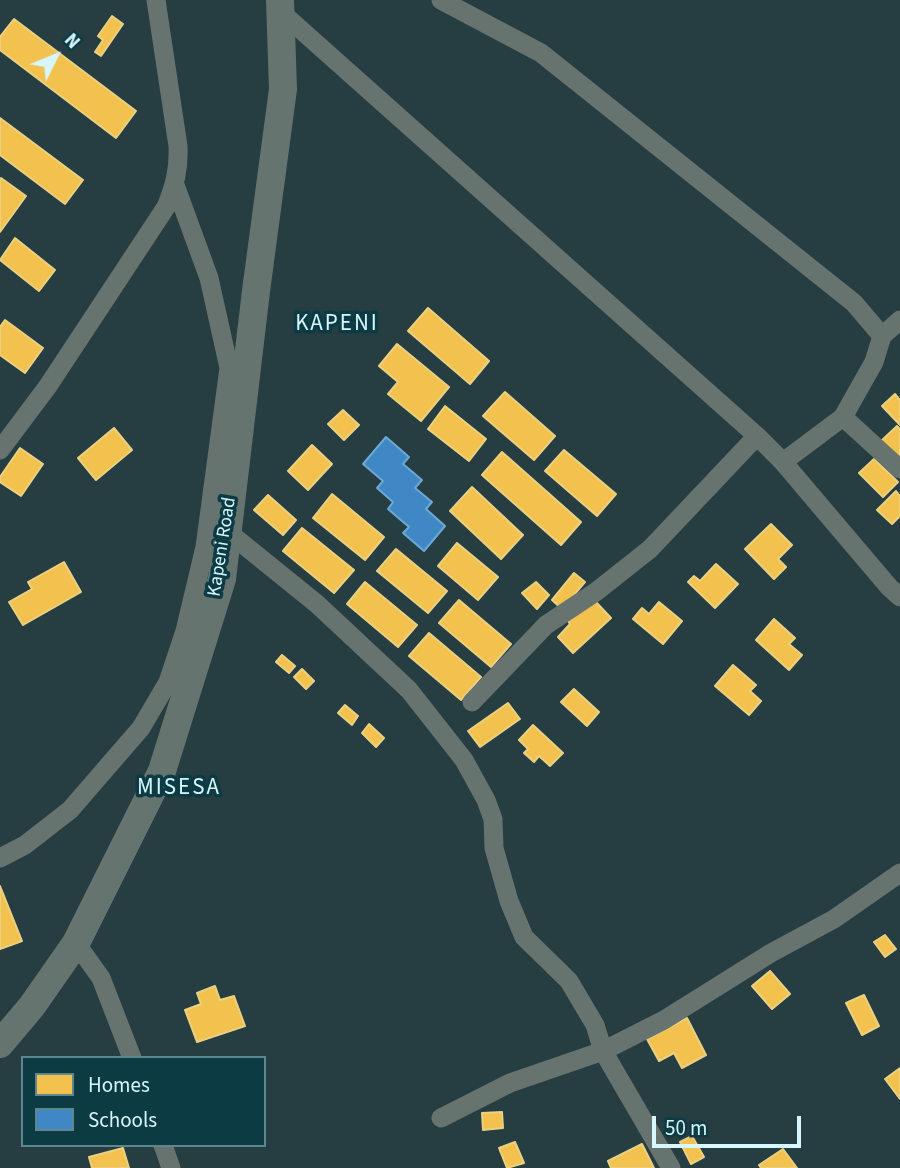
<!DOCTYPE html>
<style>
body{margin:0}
#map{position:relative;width:900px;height:1168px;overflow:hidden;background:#263d42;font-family:"Source Sans 3",sans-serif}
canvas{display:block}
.legend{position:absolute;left:21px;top:1056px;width:245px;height:91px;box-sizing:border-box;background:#0c3b44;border:2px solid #5d868e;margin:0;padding:9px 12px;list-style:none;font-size:21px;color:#d7f6fd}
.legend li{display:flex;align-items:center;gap:14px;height:35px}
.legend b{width:35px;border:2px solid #5d868e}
.north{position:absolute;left:21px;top:21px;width:70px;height:70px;-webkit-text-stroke:5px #0c3b44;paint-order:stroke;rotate:47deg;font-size:19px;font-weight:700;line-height:28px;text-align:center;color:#d7f6fd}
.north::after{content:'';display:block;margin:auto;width:24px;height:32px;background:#d7f6fd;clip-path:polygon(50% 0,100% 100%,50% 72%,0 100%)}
.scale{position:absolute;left:652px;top:1116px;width:149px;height:32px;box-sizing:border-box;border:4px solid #d7f6fd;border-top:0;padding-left:9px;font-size:21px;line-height:24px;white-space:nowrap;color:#d7f6fd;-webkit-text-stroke:5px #0c3b44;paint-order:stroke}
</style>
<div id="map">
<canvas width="900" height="1168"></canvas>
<ul class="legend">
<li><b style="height:19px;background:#f2c14e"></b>Homes</li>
<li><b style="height:19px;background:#3f88c5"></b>Schools</li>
</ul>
<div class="north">N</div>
<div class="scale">50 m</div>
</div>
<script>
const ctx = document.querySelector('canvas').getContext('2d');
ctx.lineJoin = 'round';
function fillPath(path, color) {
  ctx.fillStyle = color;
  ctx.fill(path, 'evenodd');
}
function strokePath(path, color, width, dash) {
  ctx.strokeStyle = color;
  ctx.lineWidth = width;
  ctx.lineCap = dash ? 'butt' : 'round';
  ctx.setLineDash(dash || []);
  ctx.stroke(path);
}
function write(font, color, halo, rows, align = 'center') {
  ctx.font = font + ' "Source Sans 3",sans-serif';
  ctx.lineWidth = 7;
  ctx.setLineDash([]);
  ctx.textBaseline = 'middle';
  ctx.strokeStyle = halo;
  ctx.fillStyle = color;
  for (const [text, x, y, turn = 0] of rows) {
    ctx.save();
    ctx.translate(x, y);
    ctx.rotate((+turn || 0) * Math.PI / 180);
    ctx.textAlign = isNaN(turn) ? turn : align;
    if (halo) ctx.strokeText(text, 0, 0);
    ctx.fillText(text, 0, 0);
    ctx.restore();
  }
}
const homes = new Path2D(`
 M112,16L123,24L101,56L95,52L103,40L98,36Z
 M14,19L136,111L116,138L0,50V37Z
 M0,118L83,180L65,204L0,155Z
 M1,178L26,196L0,232V179Z
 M15,238L55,270L39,291L0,260Z
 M428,308L489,361L470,384L408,331Z
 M5,320L43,348L25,373L0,355V327Z
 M397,344L449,387L421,421L388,394L398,382L379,366Z
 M505,392L555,436L534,460L483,416Z
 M895,394L900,400V425L882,406Z
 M445,406L486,439L469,461L428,429Z
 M343,410L359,425L344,440L328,424Z
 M897,426L900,429V463L880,442Z
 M114,428L132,450L96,480L78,458Z
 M312,445L332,464L308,490L288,471Z
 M20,448L43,464L21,496L0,482V477Z
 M564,450L616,494L597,516L545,471Z
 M502,452L581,522L561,545L482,475Z
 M874,459L898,482L883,497L859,473Z
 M472,487L523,535L501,559L450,511Z
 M896,491L900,496V516L892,524L877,510Z
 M332,494L384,537L365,560L313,518Z
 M268,495L296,520L283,535L254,510Z
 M771,524L792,545L778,559L786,567L774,579L745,549Z
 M302,528L354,570L334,593L283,551Z
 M457,543L498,577L478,600L438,566Z
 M396,549L447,591L428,613L377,571Z
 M64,562L81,592L23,625L9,602L32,589L28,582Z
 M716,564L738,584L715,608L688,582L694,576L700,581Z
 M574,573L585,582L562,609L552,600Z
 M365,582L417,625L398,647L347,604Z
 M536,582L549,595L537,609L522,593Z
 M459,600L511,644L491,667L439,623Z
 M595,601L611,618L573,653L558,637L570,624L568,621Z
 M659,602L682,621L663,644L633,619L642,608L649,614Z
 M774,619L795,638L789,644L802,655L789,670L756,640Z
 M429,633L481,677L461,700L409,656Z
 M282,655L295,666L289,673L276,662Z
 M733,665L756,685L750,691L761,701L749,715L715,686Z
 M302,669L314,681L306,689L294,677Z
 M574,689L599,712L587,726L561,702Z
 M508,703L520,719L480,747L468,731Z
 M345,705L358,716L352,725L338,713Z
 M369,724L384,738L376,747L362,733Z
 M533,725L563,753L550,766L539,756L534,762L524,753L528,749L519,740Z
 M0,886L22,941L0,949Z
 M885,935L896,949L885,957L874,942Z
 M770,971L790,994L772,1009L752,986Z
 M215,986L220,1000L234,996L245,1026L197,1042L185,1010L201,1004L197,993Z
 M864,995L879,1026L862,1035L846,1003Z
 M687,1018L706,1055L682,1068L674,1053L659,1061L647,1039Z
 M900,1068V1099L885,1079Z
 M502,1112L503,1128L483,1130L482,1113Z
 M692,1136L704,1157L691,1164L680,1142Z
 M515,1142L524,1163L507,1168L499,1148Z
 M642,1144L654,1168H611L608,1161Z
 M123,1148L129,1168H92L89,1157Z
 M783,1149L797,1168H761L759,1165Z`);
fillPath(homes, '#f2c14e');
strokePath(homes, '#ead182', 2);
const schools = new Path2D(`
 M386,437L409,457L403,464L422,480L415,488L432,502L426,509L445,526L424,551L403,533L409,527L388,509L393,502L377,488L383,481L363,464Z`);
fillPath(schools, '#3f88c5');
strokePath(schools, '#6da9d6', 2);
strokePath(new Path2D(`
 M441,0L541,53L854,303L882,336
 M281,12L757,436L783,462L889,587L900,597
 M843,417L900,469
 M0,450L48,386L166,207C175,185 179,169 178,146L156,0
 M783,462L843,417L874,362L882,336L900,320
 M228,532L317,604L409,690L464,760L486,800L493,819L494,848L509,901L524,937L569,981L595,1025L603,1051L671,1168
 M472,702L546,625L597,591L650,549L757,436
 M0,858L25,845L70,810L141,728L168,682L185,631L205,547L229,368L209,278L175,185
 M76,943L101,978L132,1058
 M441,1118L510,1083L603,1051L664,1020L771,953L834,919L900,873
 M163,1145L171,1168`), '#67736e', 19);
strokePath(new Path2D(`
 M0,1044L32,1006L76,943L162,771L222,579L256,291L283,89L280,0`), '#667470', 28);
write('19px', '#d7f6fd', '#0c3b44', [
 ["Kapeni Road",223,547,-81]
]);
ctx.letterSpacing = '2px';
write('23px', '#d7f6fd', '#0c3b44', [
 ["KAPENI",337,325],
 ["MISESA",179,789]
]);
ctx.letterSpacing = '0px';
</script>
